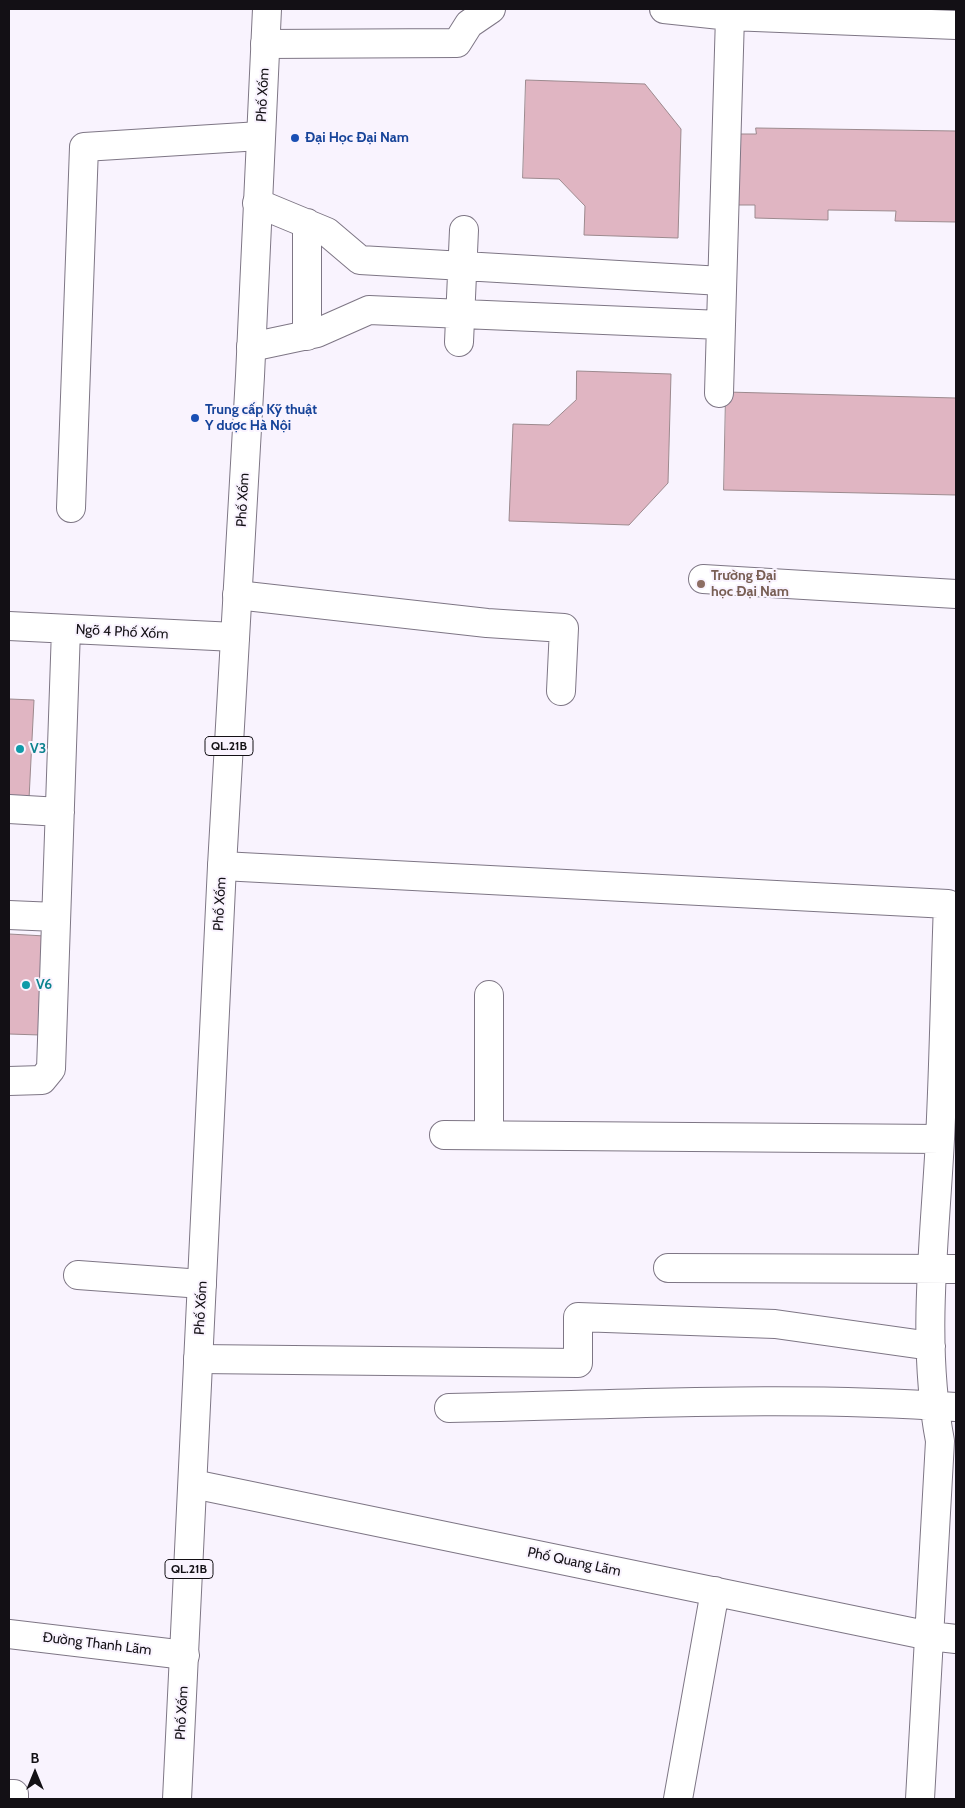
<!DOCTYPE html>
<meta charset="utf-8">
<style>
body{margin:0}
#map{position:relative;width:965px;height:1808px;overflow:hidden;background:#f9f3fe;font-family:Cabin,sans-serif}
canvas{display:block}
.frame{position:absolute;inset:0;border:10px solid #131015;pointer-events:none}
.north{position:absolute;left:10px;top:1748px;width:50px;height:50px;-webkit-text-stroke:4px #f9f3fe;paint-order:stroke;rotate:0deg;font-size:14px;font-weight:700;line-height:20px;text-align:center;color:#131015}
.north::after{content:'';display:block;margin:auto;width:18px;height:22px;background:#131015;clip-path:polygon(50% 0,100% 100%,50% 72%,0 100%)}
</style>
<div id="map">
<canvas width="965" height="1808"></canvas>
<div class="frame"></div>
<div class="north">B</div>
</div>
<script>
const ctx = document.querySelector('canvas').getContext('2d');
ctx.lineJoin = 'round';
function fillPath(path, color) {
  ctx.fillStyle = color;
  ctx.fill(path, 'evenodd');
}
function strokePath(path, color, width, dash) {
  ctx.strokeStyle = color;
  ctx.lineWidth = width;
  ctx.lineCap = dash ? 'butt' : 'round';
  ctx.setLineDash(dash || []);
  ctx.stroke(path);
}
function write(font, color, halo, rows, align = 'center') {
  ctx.font = font + ' Cabin,sans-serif';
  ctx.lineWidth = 4;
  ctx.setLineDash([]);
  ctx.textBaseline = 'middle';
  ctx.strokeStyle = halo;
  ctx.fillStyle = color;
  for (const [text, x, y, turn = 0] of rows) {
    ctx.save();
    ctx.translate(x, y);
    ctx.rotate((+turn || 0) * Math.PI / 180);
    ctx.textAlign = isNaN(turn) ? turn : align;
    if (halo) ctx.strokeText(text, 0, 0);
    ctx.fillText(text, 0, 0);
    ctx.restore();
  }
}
const building = new Path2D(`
 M526,80L645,84L681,129L678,238L584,235L585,206L559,179L523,178Z
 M756,128L956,131V222L895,221L896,211L828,210V220L755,218V205H733L734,134H756Z
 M577,371L671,374L668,483L629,525L509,521L513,424L549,425L576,400Z
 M726,392L956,398V495L724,490Z
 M9,699L34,700L29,799L9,798Z
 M9,934L45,936L40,1035L9,1034Z`);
fillPath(building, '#e0b5c2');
strokePath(building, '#9c898e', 1);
const minor = new Path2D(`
 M664,9L730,16L956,25
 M265,44L457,43L469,24L491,9
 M257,203L327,232L360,260L722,281
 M307,223V336
 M459,342L464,230
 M251,347L317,333L369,310L721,325
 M719,393L730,16
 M71,508L84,147L260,136
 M703,579L956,594
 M237,595L487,623L564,628L561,691
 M9,626L235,637
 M9,809L60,812
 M222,866L948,904C945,982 944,1061 940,1139C935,1239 921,1341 940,1441L920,1799
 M9,915L56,917
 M489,995V1135
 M9,1081L42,1080L51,1069L66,629
 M444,1135L940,1139
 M668,1268L956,1269
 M78,1275L202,1284
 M198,1359L578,1363V1317L775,1324L931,1346
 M449,1408C618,1405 788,1395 956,1407
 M193,1484L930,1636L956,1639
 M9,1634L185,1655
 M9,1794H14V1799
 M678,1799L715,1591`);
const highway = new Path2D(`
 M177,1799L222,866L250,376L267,9`);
strokePath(minor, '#7e7685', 30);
strokePath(highway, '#7e7685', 30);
strokePath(minor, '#fff', 28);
strokePath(highway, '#fff', 28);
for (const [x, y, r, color] of [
 [295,138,5,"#1a4fb4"],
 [195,418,5,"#1a4fb4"],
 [701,584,5,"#8d6e63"],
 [20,749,5,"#0f9aa8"],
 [26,985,5,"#0f9aa8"]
]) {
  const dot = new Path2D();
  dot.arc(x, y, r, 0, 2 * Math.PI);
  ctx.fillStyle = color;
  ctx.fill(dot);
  strokePath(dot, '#f9f3fe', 2);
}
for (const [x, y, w] of [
 [229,746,48],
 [189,1569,48]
]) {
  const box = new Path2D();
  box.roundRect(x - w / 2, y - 9.5, w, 19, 4);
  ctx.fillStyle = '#f9f3fe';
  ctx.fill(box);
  strokePath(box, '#131015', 1);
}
write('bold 12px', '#131015', null, [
 ["QL.21B",229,746],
 ["QL.21B",189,1569]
]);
write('14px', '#131015', '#f9f3fe', [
 ["Phố Xốm",263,95,-87],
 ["Phố Xốm",243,500,-87],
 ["Ngõ 4 Phố Xốm",122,632,3],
 ["Phố Xốm",220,904,-87],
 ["Phố Xốm",201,1308,-87],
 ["Phố Quang Lãm",574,1562,12],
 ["Đường Thanh Lãm",97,1644,7],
 ["Phố Xốm",182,1713,-87]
]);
write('bold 14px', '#164399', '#f9f3fe', [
 ["Đại Học Đại Nam",305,138],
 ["Trung cấp Kỹ thuật",205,410],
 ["Y dược Hà Nội",205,426]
], 'left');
write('bold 14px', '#785e54', '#f9f3fe', [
 ["Trường Đại",711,576],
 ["học Đại Nam",711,592]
], 'left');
write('bold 14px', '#0d838f', '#f9f3fe', [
 ["V3",30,749],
 ["V6",36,985]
], 'left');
</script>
